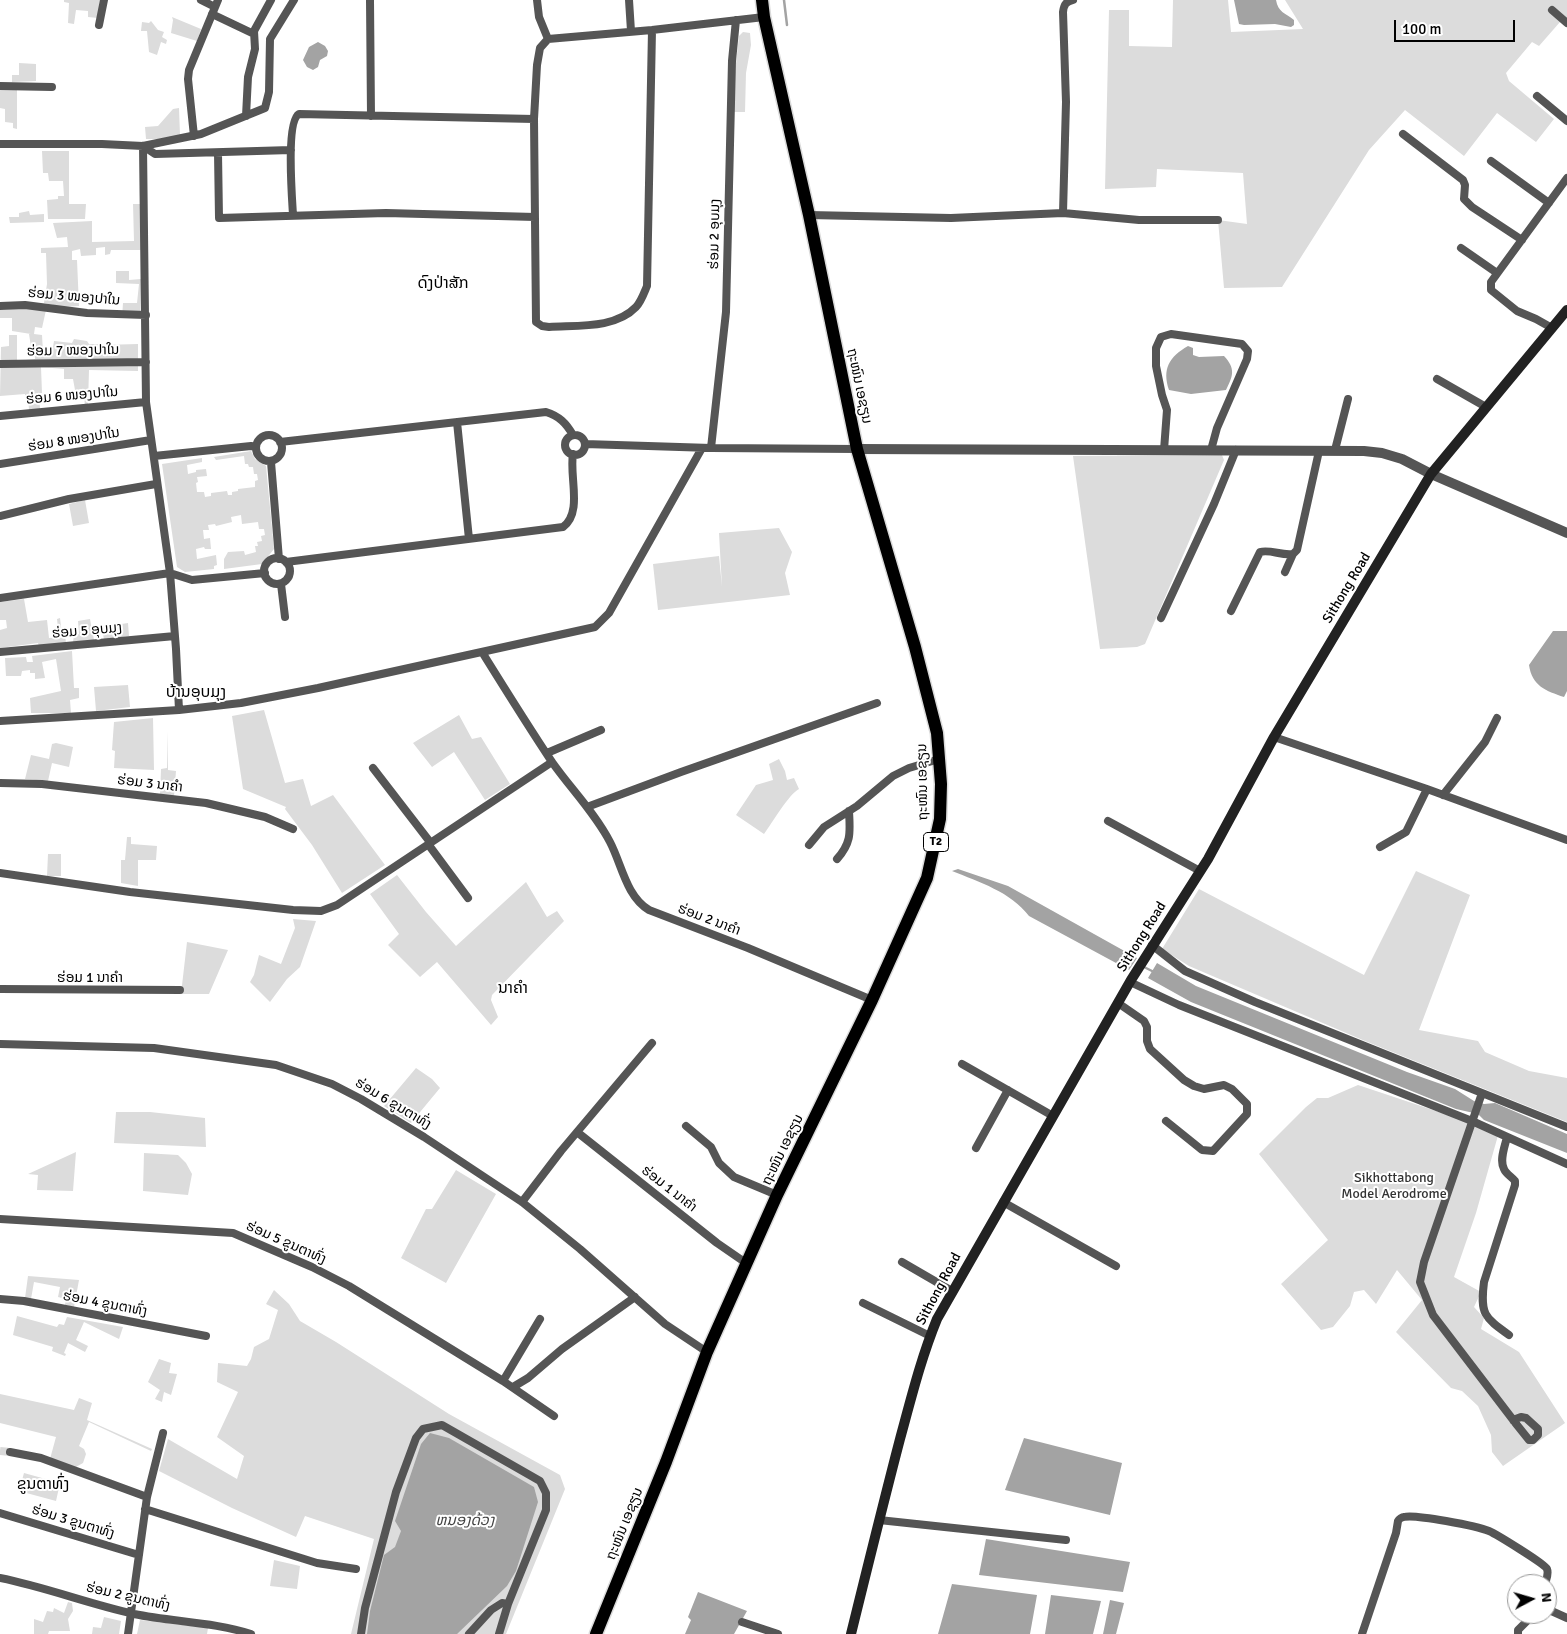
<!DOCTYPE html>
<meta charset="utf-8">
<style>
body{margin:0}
#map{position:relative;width:1567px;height:1634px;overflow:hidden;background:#fff;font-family:Signika,sans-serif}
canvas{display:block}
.north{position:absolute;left:1507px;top:1574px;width:50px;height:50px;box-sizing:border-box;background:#fff;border:1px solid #999;border-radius:50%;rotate:84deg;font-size:14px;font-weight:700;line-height:20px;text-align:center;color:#000}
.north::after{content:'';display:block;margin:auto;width:18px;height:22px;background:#000;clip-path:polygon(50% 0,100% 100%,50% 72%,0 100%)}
.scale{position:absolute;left:1394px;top:20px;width:121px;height:22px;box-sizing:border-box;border:2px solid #000;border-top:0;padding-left:6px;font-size:15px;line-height:18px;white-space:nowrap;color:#000;-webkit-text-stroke:4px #fff;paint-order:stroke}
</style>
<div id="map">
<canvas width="1567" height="1634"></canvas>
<div class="north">N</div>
<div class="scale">100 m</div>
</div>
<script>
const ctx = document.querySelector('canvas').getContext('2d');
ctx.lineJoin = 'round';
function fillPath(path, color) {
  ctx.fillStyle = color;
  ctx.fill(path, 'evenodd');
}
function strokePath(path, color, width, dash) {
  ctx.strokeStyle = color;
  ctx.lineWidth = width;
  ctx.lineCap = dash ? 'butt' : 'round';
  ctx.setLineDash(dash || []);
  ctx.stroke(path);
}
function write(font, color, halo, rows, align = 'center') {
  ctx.font = font + ' Signika,"Noto Sans Lao",sans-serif';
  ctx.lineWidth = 4;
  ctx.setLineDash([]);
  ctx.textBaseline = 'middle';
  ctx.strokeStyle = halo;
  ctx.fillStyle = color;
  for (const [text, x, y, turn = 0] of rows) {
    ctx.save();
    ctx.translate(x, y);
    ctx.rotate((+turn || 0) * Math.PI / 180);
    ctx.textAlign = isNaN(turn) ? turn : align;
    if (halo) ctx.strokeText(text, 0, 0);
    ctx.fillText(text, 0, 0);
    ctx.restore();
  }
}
fillPath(new Path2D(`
 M64,0H100L98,18L88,17V11L76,10L74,24L68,23L69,3L64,2Z
 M1173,0H1228L1231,32L1303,29L1285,0H1567V20L1560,22L1539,46L1532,42L1506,73L1509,81L1554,119L1536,142L1497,113L1464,156L1405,110L1369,150L1282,287L1224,288L1218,220L1247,224L1243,173L1157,169L1156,187L1105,189L1109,10H1129V46L1172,47Z
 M172,17L201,29L197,41L171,33L173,20Z
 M151,21L158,30L164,32L162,37L167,40L166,44L161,42L157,55L149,52L147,31H141L142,22L149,23Z
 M743,32L750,33L751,45L746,73L745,112H734L735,73L739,36Z
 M19,63L36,64V81L12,82V75H19Z
 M0,90H17V129L13,128V123L5,122V109L0,108Z
 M179,108L180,135L163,139H146L145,127L158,126L173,109Z
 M42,151H69V204H86L85,219H48L47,200L58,199V196H64L63,181H49L48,173H43Z
 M133,204H141V250H111L110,254L105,255V247L96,248V255L81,256L80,249L72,251V260H77L79,306L63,307L44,303L47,284L46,253H41V248L68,247L67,237L57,238L53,223L92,221V242L134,241Z
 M29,211L30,215L44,214V222L10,223L9,217H19V213Z
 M116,271H129V280L141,279L140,317L122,318L123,303H137L139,284L116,283Z
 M25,308L46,310L42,328L35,327L34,334L42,335L43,352L52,353L54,341L72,343L74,339L87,341L89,344H102V345L138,344V371L89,370L88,404L85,405L83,389L75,390L73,379H64V369L41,367L42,393H39L40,409L29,410L28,395L25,396V394L0,396L1,347L9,346V335H17V361L35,359L34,347H31L29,334H31L12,331V318H0V310Z
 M251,451L255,459L266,466L274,549L262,564L224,569V559L228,552L244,551L245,555L256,552L255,546H258L257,542L262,541L261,536L265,535L264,529H259L258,522L242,524L241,515L231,517L232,522L216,526L215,524L208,525L209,530H203L204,539L210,538L211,549H205L204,547L196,549L197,559L216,555L217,565L214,566V569L185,572L177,567L162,464L202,458V462L187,465L188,474L196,472V470L206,469L207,476L197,477L198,482L196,483L197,492H204L205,497L211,496V493L227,491L228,495H232V492L238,491V489L255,487V481L258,480L257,474H254L253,467H249L248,464H245L244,456L216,460L214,457Z
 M1222,455L1224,460L1145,644L1137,647L1100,649L1073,456Z
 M85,500L89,523L73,526L69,504Z
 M779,528L792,552L785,573L790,595L658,610L653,564L719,556L722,587L719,533Z
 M24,599L28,622L47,620L49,638L59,637L57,619L60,618L62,635H65L66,643L39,646L38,643L0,648V630L7,628L6,620H0V602Z
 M90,619L94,640L73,642L74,635L79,634L78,621Z
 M128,623L129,636L104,640L102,627Z
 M72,651L74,688H79V698L70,700L71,713H31L30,698L61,691L56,659L42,662L45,678L35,679V673H30V670L22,671L21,676H6L5,658L26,657L27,662H33L32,656Z
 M128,685L130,707L96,711L94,687Z
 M264,710L285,783L303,779L311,806L333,795L385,865L342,893L312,845L285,809L286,807L243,789L232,716Z
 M459,715L472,739L481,737L510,784L485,800L454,752L432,767L413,743Z
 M153,718L154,770L114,768L115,751L112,750L114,722Z
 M168,731V770L176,771L174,796L160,795L161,769L167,768Z
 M56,743L73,747L69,767L52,763L48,781L25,779L31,755L49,759L52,744Z
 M779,759L785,771L787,780L794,778L799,789C789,794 772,823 764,834L736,815L756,785L773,780L769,764Z
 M127,837H131V844L157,846L156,860H138V886L121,883V860H125Z
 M48,854H61V876H47Z
 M1416,871L1470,895L1419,1030L1478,1041L1485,1052L1529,1071L1567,1078V1122L1365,1041L1189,966L1162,949L1199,889L1364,975Z
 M397,875L426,912L456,946L526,882L547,917L557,911L564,921L492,995L491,1000L498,1017L491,1025L437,962L420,977L388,945L399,934L370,894Z
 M293,919L316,921L300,967L287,979L270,1002L250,982L254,975L259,955L281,964L295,928Z
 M187,942L228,950L209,994H181Z
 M416,1068L432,1079L440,1088L411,1123L384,1106Z
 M1358,1085L1499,1132L1476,1213L1454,1277L1481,1292L1474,1307L1484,1318L1481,1329L1519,1352L1565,1423L1503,1466L1492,1452L1491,1435L1478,1406L1462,1391L1451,1388L1396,1332L1422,1300L1397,1270L1376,1304L1364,1290L1354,1292L1350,1306L1333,1327L1321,1330L1281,1284L1328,1240L1259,1154L1306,1107L1317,1098H1328Z
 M116,1112H150L205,1118L206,1147L114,1143Z
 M76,1152L73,1191L37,1190L38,1175L28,1174Z
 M144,1153L178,1155L186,1163L192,1174L188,1195L143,1191Z
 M456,1170L496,1194L446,1283L401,1258L426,1209H432Z
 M28,1276L79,1280L74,1307L65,1305L66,1299L58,1297L60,1287L34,1282L31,1299L25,1298Z
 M274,1290L289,1304L300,1321L336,1342L449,1414L560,1475L565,1489L506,1634H351L374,1539L305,1516L296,1537L232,1508L159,1471L168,1439L237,1479L244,1456L217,1437L238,1392L217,1382L218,1363L247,1366L251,1359L254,1347L269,1339L278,1310L266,1304Z
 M17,1316L57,1327L59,1324L64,1325L67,1317L123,1327L119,1339L84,1322L76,1340L88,1346L85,1352L68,1343L64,1353L66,1354L65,1356L52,1351L53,1347L13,1335Z
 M159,1359L171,1363L169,1373L177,1374L171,1395L164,1392L162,1402L155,1399L160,1390L148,1382Z
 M0,1394L74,1410L79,1398L92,1403L87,1420L152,1449L151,1451L89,1422L79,1446L84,1449L86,1454L83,1463L74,1468L50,1459L56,1437L0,1423Z
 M24,1473L60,1483L56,1501L19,1491Z
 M274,1560L300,1566L297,1589L270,1586Z
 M68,1602L72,1603L73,1611L68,1619L70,1631H49L48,1634H34V1619L43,1622L47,1611L53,1612L54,1608L64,1613Z
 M104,1617L121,1621L119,1634H92L93,1627L101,1628Z
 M140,1620L208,1628L207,1634H137Z`), '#dcdcdc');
fillPath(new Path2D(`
 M1234,0H1276C1278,12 1285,13 1294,20V25L1291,27L1275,24L1244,25L1239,24Z
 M318,42L325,46L328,51L327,56L320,60L318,67L313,70L307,67L303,60L309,47Z
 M1188,346L1193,348V355L1199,357L1224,356C1236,369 1233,376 1226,390L1191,394L1169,390C1162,369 1169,357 1188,346Z
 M1553,631H1567V691L1564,697C1546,691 1532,686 1529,665Z
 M958,869L1008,886L1137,958L1129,970L1029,916C1011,892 979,882 952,871Z
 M1157,963L1196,986L1407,1072L1455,1089L1474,1101L1484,1104L1495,1103L1567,1134V1153L1484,1120L1478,1114L1456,1109L1191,1002L1148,978Z
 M430,1433L449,1438L534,1487L538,1502L516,1571L507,1586L457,1634H367L370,1611L384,1555L395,1547L401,1531L395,1521L421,1444Z
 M1024,1438L1122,1463L1110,1515L1005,1490Z
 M986,1539L1130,1562L1123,1592L979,1575Z
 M952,1584L1037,1595L1030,1634H938Z
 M698,1592L747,1611L734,1634H685L691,1620L688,1617Z
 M1051,1595L1101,1601L1093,1634H1045Z
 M1110,1600L1124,1603L1116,1634H1103Z`), '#a3a3a3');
strokePath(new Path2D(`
 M784,0L787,25
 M1144,967L1154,972`), '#a3a3a3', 2.5);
strokePath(new Path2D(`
 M0,1451L10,1452`), '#d9d9d9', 8, [8, 4]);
const primary = new Path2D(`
 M596,1634L666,1462L707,1352L777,1195L872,1000L927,878L940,819L941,784L937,733L915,647L857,449L809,215L764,17L762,0`);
strokePath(primary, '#dbdbdb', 15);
strokePath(new Path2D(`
 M201,0L215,7
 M370,0L371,116
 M537,0L539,17L548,39
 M629,0L631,31
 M1552,10L1567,23
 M212,14L254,34
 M99,25L104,0
 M652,30L647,286C644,293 641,302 636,307C615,329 577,325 549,327L542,326L536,322L534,119L537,65L540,48L548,39L652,30L764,17
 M0,86L52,87
 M1537,96L1567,121
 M246,116L248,77L255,49L254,31L271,0
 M1403,134L1463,180L1465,185L1464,199L1472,207L1522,240
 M194,136L188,79L189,70L218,0
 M0,144H102L143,146L201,134L265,108L269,92L270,39L294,0
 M143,146L146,402L170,573L176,649L179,710
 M143,146L155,154L291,150
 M218,153L219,218L386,213L535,217
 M1491,161L1549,203
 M1063,213L1066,102L1063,12C1064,4 1066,2 1073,0
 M293,215C292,198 286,121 299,114L534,119
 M809,215L951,218L1063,213L1139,220H1218
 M1461,248L1497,273
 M0,306L25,305L87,313L146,315
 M1552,328L1536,319L1517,311L1491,290V282L1567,178
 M0,364L146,362
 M1437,379L1486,407
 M0,416L146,402
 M457,422L469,539
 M256 448a13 13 0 1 1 26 0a13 13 0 1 1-26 0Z
 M565 445a10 10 0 1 1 20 0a10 10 0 1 1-20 0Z
 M280,442L546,412C559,416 566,423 573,435
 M585,444L711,448L857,449
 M711,448L726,312L732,61L736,20
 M1164,450L1167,410L1162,395L1156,366V348L1161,337L1171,334L1242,344L1248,351L1247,359L1217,428L1211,450
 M1335,450L1348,399
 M154,456L251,446L256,447
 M271,462L279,559
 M0,464L151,440
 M0,516L69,499L156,484
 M264 571a13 13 0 1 1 26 0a13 13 0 1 1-26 0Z
 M286,562L563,527C583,512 569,477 573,454
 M1285,572L1293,554
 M281,584L285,617
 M0,598L170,573L192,580L265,573
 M1231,611L1260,552C1270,549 1282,556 1293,554L1297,550L1319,451
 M1161,618L1214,504L1236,450
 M0,652L175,636
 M482,652C505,689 528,726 552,762C571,789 595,813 610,842C622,865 626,896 649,910L748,948L872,1000
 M0,721L179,710L241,703L318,688L595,627L609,613L702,448
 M1274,737L1427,789L1567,840
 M547,753L601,730
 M373,768L430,842
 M0,783L42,784L206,803L265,817L293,829
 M1443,795L1485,742L1497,718
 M587,807L681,772L877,703
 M1108,821L1200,871
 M428,844L468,898
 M809,845L824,827L857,806L893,776L909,768L939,759
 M1380,847L1406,832L1427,789
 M837,859C852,842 850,832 849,811
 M0,873L130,892L293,910L321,911L337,905L552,762
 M1152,945L1185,971L1255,1002L1567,1127
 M1130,982L1179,1005L1472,1121L1567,1164
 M0,989L180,990
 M1118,1003L1144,1021L1147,1027V1041L1150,1049L1184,1080L1194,1086L1204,1089L1224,1085L1232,1089L1247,1104V1114L1213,1151L1202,1150L1166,1121
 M0,1044L154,1048L276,1065L332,1084L361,1099L424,1137L522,1202L580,1249L665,1324L707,1352
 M962,1064L1053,1116
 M1482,1093L1424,1262L1420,1282L1433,1315L1517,1425L1529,1440H1533L1538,1435V1429L1526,1418L1521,1417L1513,1420
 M686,1126L711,1147L719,1163L734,1177L777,1195
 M577,1132L717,1243L746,1263
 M1507,1137C1505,1146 1499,1160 1504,1169C1506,1174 1512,1177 1515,1181V1185L1484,1282C1480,1314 1484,1317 1509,1335
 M976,1148L1008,1090
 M522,1202L561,1151L652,1043
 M1003,1202L1116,1266
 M0,1219L233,1233L312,1267L349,1286L503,1381L554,1416
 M902,1262L952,1291
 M0,1299L24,1301L206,1336
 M863,1303L930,1336
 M503,1381L540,1319
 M513,1387L528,1378L562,1349L635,1297
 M10,1452L41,1458L147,1497
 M145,1509L317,1563L356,1569
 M0,1513L139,1555
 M879,1520L1066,1540
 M0,1578C45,1587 89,1604 134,1614C173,1622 214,1622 251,1634
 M1547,1609L1567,1618
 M742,1622L778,1634
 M128,1634L147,1497L163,1433
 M361,1634L365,1608L396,1492L416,1438L423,1429L442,1425L540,1481L546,1493V1510L508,1604L499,1634
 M469,1634L491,1610L502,1603L508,1604
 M1362,1634L1396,1533L1398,1521C1399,1519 1402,1517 1404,1517C1415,1514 1477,1526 1489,1531C1496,1534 1545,1564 1547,1569C1549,1574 1546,1580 1545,1584
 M1518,1634V1630L1534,1614`), '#555', 8);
strokePath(new Path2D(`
 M857,449L1364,451L1382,453L1402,459L1431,474L1567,533`), '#555', 10);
strokePath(new Path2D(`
 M851,1634C867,1569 883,1504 900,1439C911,1399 921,1358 937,1319L1131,980L1208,859L1274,737L1431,474L1567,310`), '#222', 10);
strokePath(primary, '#000', 12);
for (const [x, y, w] of [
 [936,842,25]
]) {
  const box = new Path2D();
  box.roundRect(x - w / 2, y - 9.5, w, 19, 4);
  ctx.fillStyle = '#fff';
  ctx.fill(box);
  strokePath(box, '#000', 1);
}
write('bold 12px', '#000', null, [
 ["T2",936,842]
]);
write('14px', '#000', '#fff', [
 ["ຮ່ອມ 2 ອຸບມຸງ",715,234,-89],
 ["ຮ່ອມ 3 ໜອງປາໃນ",74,297,5],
 ["ຮ່ອມ 7 ໜອງປາໃນ",73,351,-1],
 ["ຖະໜົນ ເອຊຽນ",859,386,78],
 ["ຮ່ອມ 6 ໜອງປາໃນ",72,396,-5],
 ["ຮ່ອມ 8 ໜອງປາໃນ",74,440,-9],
 ["Sithong Road",1347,588,-59],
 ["ຮ່ອມ 5 ອຸບມຸງ",87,631,-5],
 ["ຖະໜົນ ເອຊຽນ",923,782,-91],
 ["ຮ່ອມ 3 ນາຄຳ",150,784,7],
 ["ຮ່ອມ 2 ນາຄຳ",709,920,21],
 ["Sithong Road",1142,937,-58],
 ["ຮ່ອມ 1 ນາຄຳ",90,978],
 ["ຮ່ອມ 6 ຂູນຕາທົ່ງ",393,1104,31],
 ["ຖະໜົນ ເອຊຽນ",783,1150,-64],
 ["ຮ່ອມ 1 ນາຄຳ",669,1189,38],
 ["ຮ່ອມ 5 ຂູນຕາທົ່ງ",286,1243,24],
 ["Sithong Road",939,1289,-62],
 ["ຮ່ອມ 4 ຂູນຕາທົ່ງ",105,1304,11],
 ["ຮ່ອມ 3 ຂູນຕາທົ່ງ",73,1522,17],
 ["ຖະໜົນ ເອຊຽນ",625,1524,-68],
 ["ຮ່ອມ 2 ຂູນຕາທົ່ງ",128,1597,13]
]);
write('14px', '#333', '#fff', [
 ["Sikhottabong",1394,1178],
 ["Model Aerodrome",1394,1194]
]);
write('italic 15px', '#444', '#fff', [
 ["ຫນອງດ້ວງ",465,1521]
]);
write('16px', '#000', '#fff', [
 ["ດົງປ່າສັກ",443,284],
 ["ບ້ານອຸບມຸງ",196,693],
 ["ນາຄຳ",513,989],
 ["ຂູນຕາທົ່ງ",43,1485]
]);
</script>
